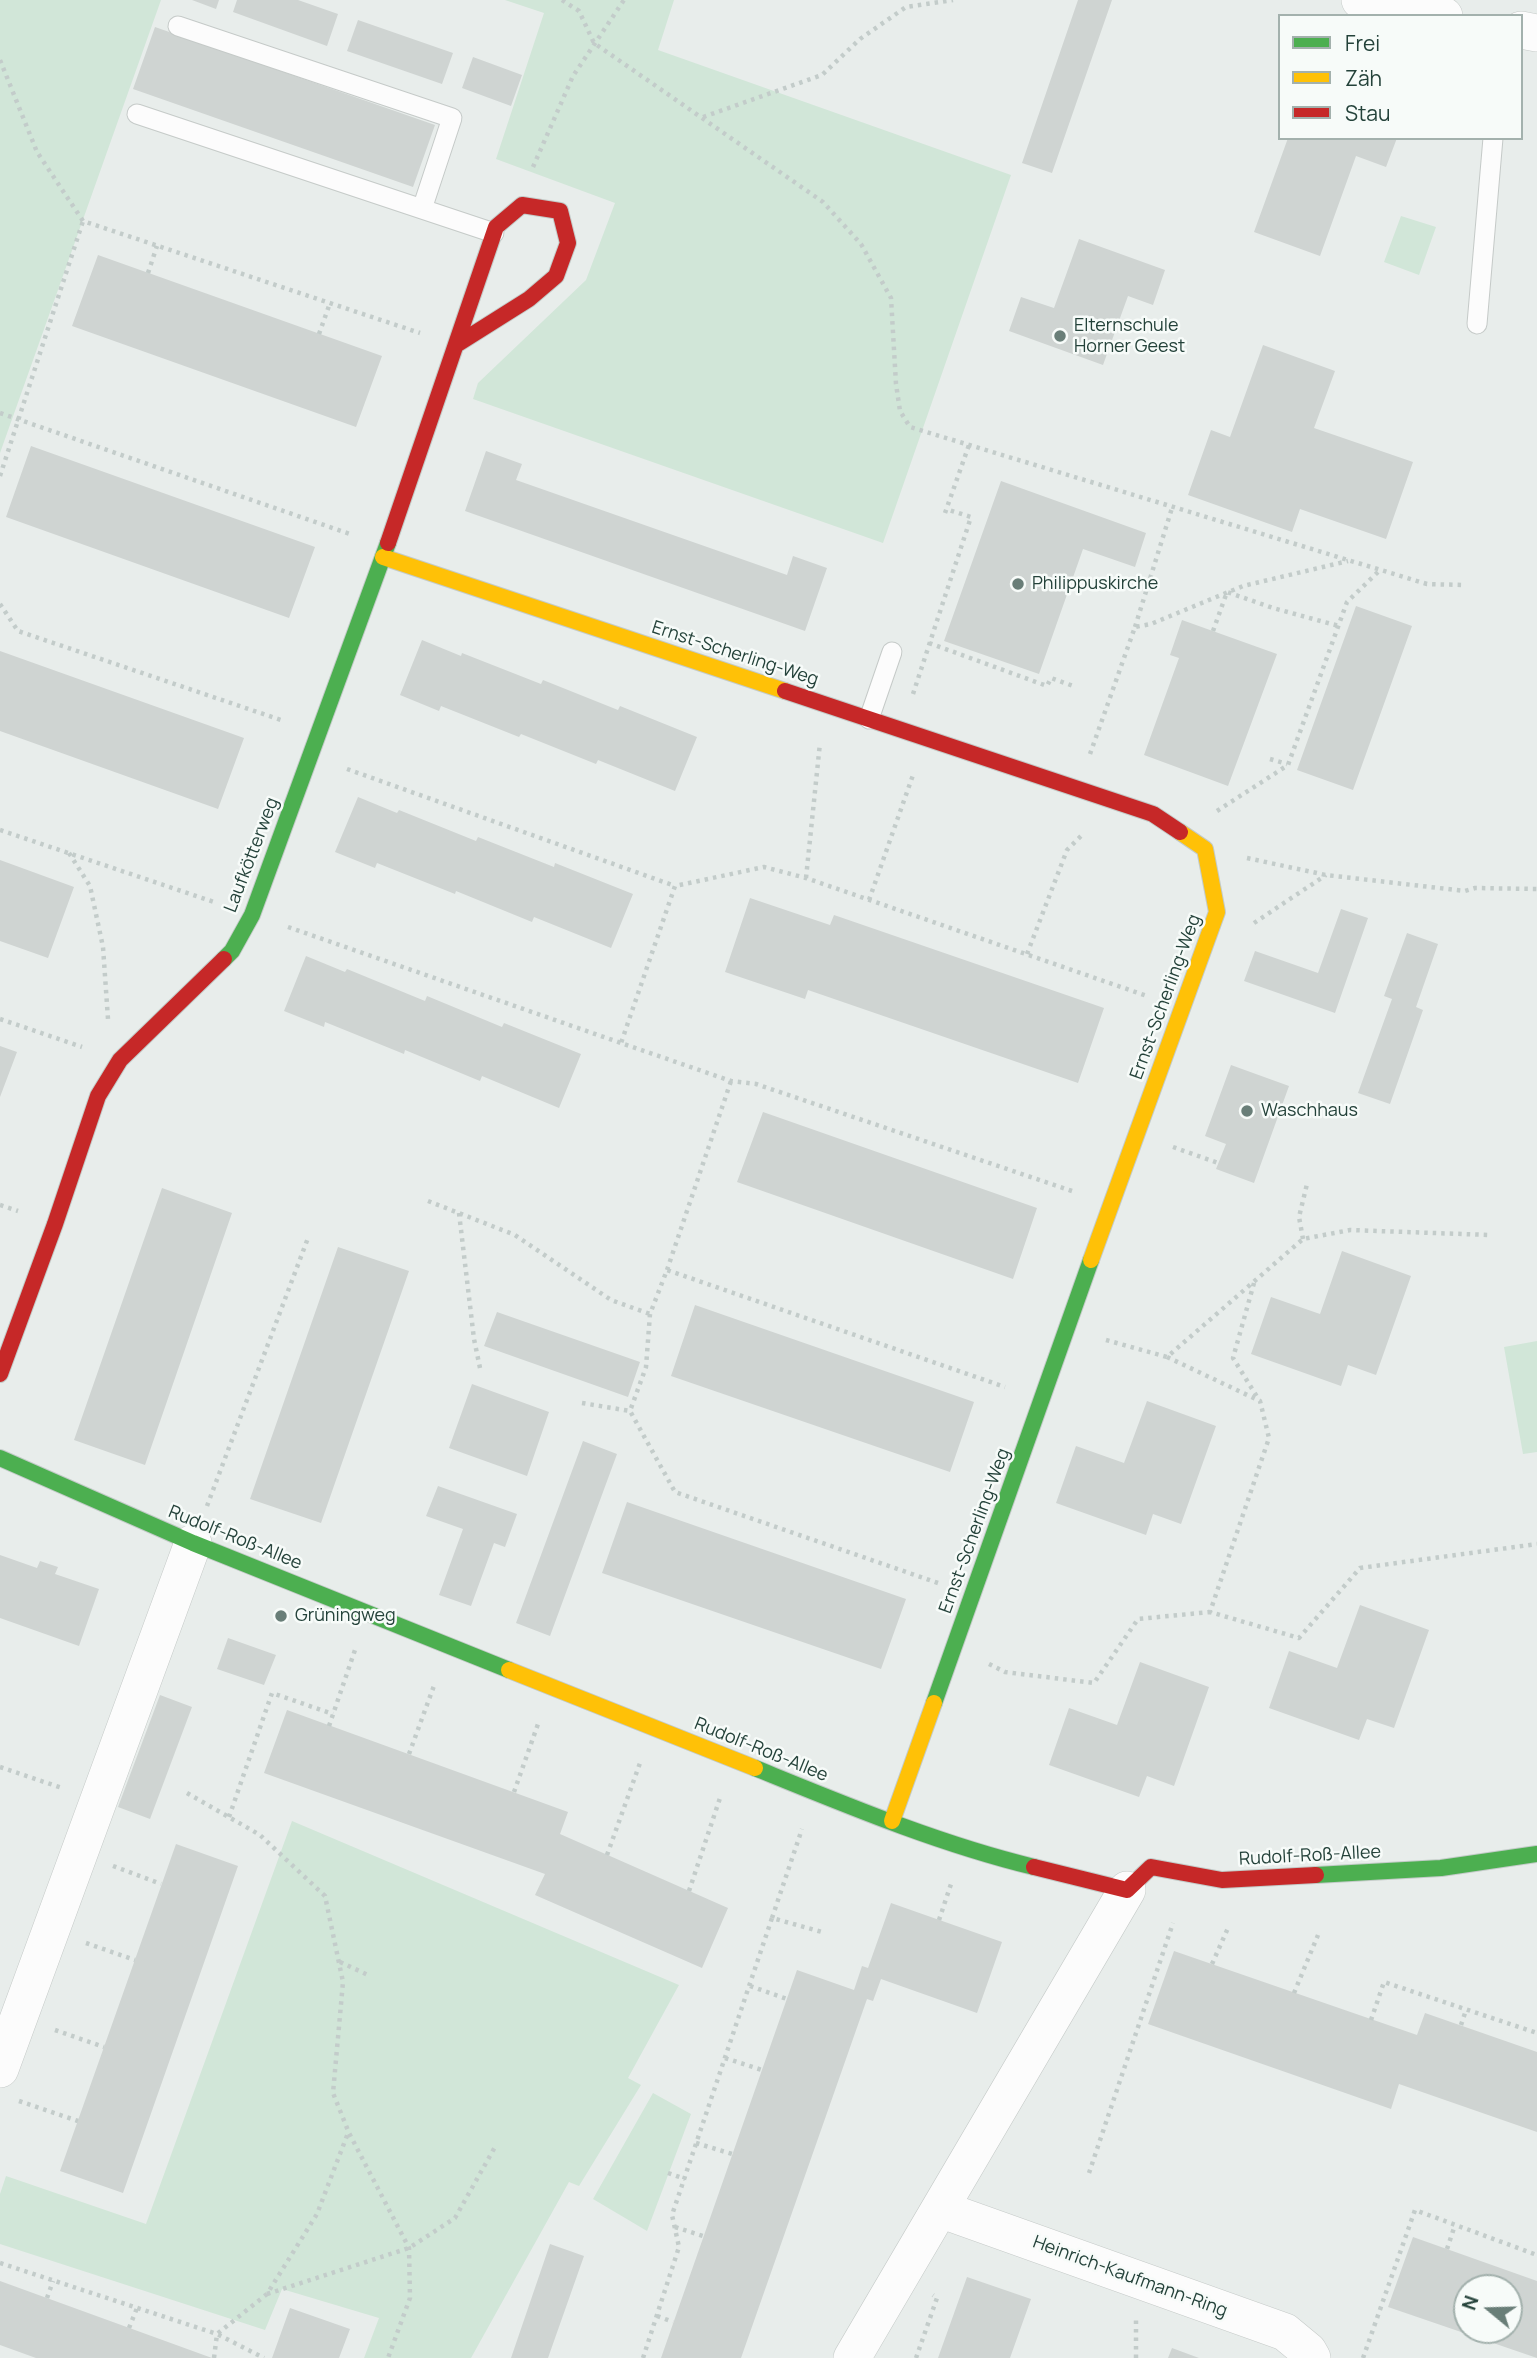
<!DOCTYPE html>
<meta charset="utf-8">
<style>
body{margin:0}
#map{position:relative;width:1537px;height:2358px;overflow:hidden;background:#e8edeb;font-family:Manrope,sans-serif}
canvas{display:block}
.legend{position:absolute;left:1278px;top:14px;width:245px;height:126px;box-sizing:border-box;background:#f7fbf9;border:2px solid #a3b1ad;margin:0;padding:9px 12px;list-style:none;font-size:21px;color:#24423a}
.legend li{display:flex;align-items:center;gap:14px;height:35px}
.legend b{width:35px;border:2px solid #a3b1ad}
.north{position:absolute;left:1453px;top:2274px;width:70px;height:70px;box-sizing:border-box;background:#f7fbf9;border:2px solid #a3b1ad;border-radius:50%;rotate:289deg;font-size:19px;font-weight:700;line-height:28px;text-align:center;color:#24423a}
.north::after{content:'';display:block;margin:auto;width:24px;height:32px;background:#697e78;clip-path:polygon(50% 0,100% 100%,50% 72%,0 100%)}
</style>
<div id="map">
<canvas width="1537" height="2358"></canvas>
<ul class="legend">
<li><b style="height:9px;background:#4caf50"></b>Frei</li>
<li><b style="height:9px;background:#ffc107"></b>Zäh</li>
<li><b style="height:9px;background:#c62828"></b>Stau</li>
</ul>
<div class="north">N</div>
</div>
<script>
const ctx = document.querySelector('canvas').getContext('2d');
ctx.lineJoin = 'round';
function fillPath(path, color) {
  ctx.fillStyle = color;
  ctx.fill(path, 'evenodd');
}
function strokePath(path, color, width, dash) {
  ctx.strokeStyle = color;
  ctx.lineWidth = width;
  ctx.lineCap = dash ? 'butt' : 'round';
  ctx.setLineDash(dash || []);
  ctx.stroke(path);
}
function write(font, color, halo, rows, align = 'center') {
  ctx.font = font + ' Manrope,sans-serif';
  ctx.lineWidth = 5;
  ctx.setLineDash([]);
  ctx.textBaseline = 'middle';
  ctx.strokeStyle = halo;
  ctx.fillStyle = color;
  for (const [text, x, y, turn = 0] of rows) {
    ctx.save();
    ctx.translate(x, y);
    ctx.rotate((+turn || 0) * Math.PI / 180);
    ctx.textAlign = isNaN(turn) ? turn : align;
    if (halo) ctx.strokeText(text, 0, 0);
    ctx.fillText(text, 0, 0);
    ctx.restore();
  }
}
fillPath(new Path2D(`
 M0,0H161L0,453Z
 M505,0H674L658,50L1011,175L883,543L473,399L478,383L586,280L615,203L496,159L544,13Z
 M1401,216L1436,227L1419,275L1384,262Z
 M1537,1341V1452L1523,1454L1504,1347Z
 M292,1821L679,1985L628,2078L641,2085L579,2186L569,2182L471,2358H364L379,2318L282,2289L265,2330L0,2244V2194L6,2176L146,2224Z
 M653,2093L691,2114L647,2231L593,2199Z`), '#d1e6d8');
fillPath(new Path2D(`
 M192,0H219L216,9Z
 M237,0H298L338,14L327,46L233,12Z
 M1078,0H1112L1052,173L1022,163Z
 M358,20L453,53L442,84L347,51Z
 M155,27L435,125L413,187L133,89Z
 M473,57L522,75L511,106L462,88Z
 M1288,138H1397L1386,167L1356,156L1320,256L1254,232Z
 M1079,239L1165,270L1153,305L1128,296L1103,365L1009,331L1021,297L1054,308Z
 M98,255L382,356L356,427L72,326Z
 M1263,345L1335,371L1314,428L1413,462L1386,539L1300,509L1292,532L1188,495L1211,430L1230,437Z
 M31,446L315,547L289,618L6,517Z
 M486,451L522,464L516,480L787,575L793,556L827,568L805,631L465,511Z
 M1001,481L1146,533L1135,567L1083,549L1039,674L944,641Z
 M1356,606L1412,626L1353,790L1297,770Z
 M1182,620L1277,654L1228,786L1144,755L1179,658L1170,655Z
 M422,640L461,656L462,653L541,684L543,680L618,710L620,706L697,737L675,791L598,760L596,764L521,734L519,737L441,706L439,711L400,695Z
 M0,651L244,738L218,809L0,731Z
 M358,797L397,813L399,810L476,841L478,837L554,867L555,863L633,894L611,948L534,917L532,922L456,891L455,894L377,863L375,868L335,852Z
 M0,860L74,887L48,958L0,941Z
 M750,898L830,925L834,915L1104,1008L1078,1083L808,990L805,999L725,972Z
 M1341,909L1368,918L1335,1013L1244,981L1255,951L1318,973Z
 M1407,933L1438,944L1416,1007L1423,1010L1390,1104L1358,1093L1392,999L1384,996Z
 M306,956L345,972L347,969L425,1001L427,996L502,1027L504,1023L581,1054L559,1108L482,1076L480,1081L405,1050L404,1054L325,1022L324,1027L284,1011Z
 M0,1046L17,1052L0,1097Z
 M1231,1065L1289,1086L1254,1183L1216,1169L1226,1144L1205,1136Z
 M763,1112L1037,1208L1013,1279L737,1182Z
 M162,1188L232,1213L145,1465L74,1440Z
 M338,1247L409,1271L321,1523L250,1499Z
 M1342,1251L1411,1276L1376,1375L1348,1365L1341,1386L1251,1354L1271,1297L1320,1314Z
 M695,1305L974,1402L950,1472L671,1376Z
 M497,1312L640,1362L628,1397L484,1346Z
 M472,1384L549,1412L527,1476L449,1448Z
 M1147,1401L1216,1426L1181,1524L1153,1514L1146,1535L1056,1503L1076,1446L1124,1463Z
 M583,1441L617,1454L550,1636L516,1623Z
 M438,1486L517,1514L505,1547L494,1543L471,1606L439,1595L463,1529L426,1516Z
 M627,1502L906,1599L881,1669L602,1573Z
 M0,1555L37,1568L40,1561L58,1567L55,1574L99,1589L79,1646L0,1618Z
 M1360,1605L1429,1630L1394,1728L1367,1719L1359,1740L1269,1708L1289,1651L1337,1668Z
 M228,1638L276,1655L264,1685L217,1669Z
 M1140,1662L1209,1687L1174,1786L1147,1776L1139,1797L1049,1765L1069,1708L1117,1725Z
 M160,1695L192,1707L150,1819L118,1807Z
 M287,1710L568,1812L560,1834L728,1908L702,1968L535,1895L545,1874L264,1773Z
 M176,1844L238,1866L123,2193L60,2171Z
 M891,1903L1002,1942L977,2013L881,1979L873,2001L867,1999L741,2358H661L797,1970L854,1990L862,1966L868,1968Z
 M1174,1951L1417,2035L1425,2013L1537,2052V2132L1399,2084L1391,2109L1148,2024Z
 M1413,2237L1537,2281V2358L1388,2307ZM1467,2288H1509V2330H1467Z
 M550,2244L584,2256L548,2358H511Z
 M967,2277L1031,2299L1010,2358H938Z
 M0,2281L212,2358H36L0,2345Z
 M290,2308L350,2329L339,2358H272Z
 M1172,2348L1199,2358H1168Z`), '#cfd4d2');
const lane = new Path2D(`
 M178,26L452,118L422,209
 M137,114L494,233
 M1477,324L1493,138
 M869,719L892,652`);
const street = new Path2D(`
 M1360,0L1444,16
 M1521,30L1537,33
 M0,2069L193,1543
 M940,2209L1285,2332L1308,2351L1312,2358
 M852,2358L1127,1890`);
const fast = new Path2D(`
 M224,959L232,951L252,915L388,543
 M0,1458L193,1543L509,1670
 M934,1703L1091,1260
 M755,1768C846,1805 939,1844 1034,1867
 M1316,1875L1441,1868L1537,1854`);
const slow = new Path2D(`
 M383,557L785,691
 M1091,1260L1217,912L1205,849L1180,832
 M509,1670L755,1768
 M892,1821L934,1703`);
const jam = new Path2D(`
 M388,543L496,227L522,205L560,211L568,243L556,276L529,299L456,345
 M785,691L1153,814L1180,832
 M0,1374L55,1224L98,1096L120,1060L224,959
 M1034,1867L1127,1890L1151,1867L1222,1880L1316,1875`);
strokePath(lane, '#c5cac8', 21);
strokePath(street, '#c5cac8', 38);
strokePath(fast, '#c3cbc8', 18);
strokePath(slow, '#c3cbc8', 18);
strokePath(jam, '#c3cbc8', 18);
strokePath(new Path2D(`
 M562,0L579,11L594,43L823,202L861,244L891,298L896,384L900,411L910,427L1427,584L1463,585
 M0,60L37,152L83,221L420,333
 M703,117L822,75L860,39L906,7L953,0
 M533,167L573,76L624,0
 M148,273L157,246
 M319,334L330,303
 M0,413L350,534
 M0,476L83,221
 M945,513L969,445
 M0,604L18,631L281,720
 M1135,627L1172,508
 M1213,631L1227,592L1273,608L1339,626
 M929,643L1047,686L1051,678L1076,687
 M913,694L971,517L946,509
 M1090,754L1135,627L1151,624L1243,586L1348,561
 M1270,759L1287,764
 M347,769L675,886
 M1217,811L1288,765L1347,602L1380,570
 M0,830L214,902
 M69,853L90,886L103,947L108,1019
 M1247,858L1326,875L1465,891L1475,888L1537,889
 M806,878L820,743
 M869,900L913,775
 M1254,923L1326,875
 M288,927L621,1043
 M1027,954L1067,850L1084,833
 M0,1019L82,1047
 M1173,1147L1218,1163
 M1072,1191L756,1084L731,1081L621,1043L675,886L764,867L806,878L1147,996
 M428,1201L515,1235L611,1300L650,1314
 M0,1205L18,1211
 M459,1213L474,1339L480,1368
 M1303,1239L1299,1217L1307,1184
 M667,1270L731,1081
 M1254,1283L1233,1358L1259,1400
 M1106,1340L1167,1357L1303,1239L1350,1230L1490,1235
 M1167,1357L1260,1401L1269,1438L1210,1612L1299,1638L1360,1568L1537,1544
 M582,1403L630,1411
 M207,1506L308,1238
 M938,1583L675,1492L630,1411L646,1367L650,1314L667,1270L1005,1387
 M989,1664L1005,1672L1094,1683L1138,1619L1210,1612
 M329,1726L355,1650
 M409,1754L435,1683
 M0,1767L62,1788
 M514,1792L538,1724
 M187,1793L260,1835L325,1896L343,1982L333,2093L349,2133L409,2248L410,2298L388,2358
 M229,1817L272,1693L333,1714
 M607,1855L640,1763
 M113,1866L161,1884
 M689,1891L721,1795
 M772,1918L802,1829
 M939,1920L952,1881
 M86,1943L135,1960
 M340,1962L368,1975
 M1212,1964L1228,1928
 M750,1986L787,1999
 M1294,1993L1318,1935
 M1371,2020L1384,1982L1537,2033
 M1461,2025L1466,2010
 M55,2030L104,2047
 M725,2058L762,2070
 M19,2101L78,2121
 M696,2143L732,2154
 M668,2173L685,2179
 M1089,2173L1173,1923
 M675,2227L703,2236
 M1447,2249L1455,2225
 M0,2263L217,2334L267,2294L317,2214L348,2133
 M267,2294L409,2248L455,2218L495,2147
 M47,2298L53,2281
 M657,2316L673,2322
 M129,2328L137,2308
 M214,2358L217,2334L264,2358
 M643,2358L679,2247L672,2215L772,1918L822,1932
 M916,2358L937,2298L933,2295
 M1136,2358V2320
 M1363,2358L1415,2210L1537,2255`), '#c3ccca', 4.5, [3.5, 5]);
strokePath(lane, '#fcfcfc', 19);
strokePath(street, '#fcfcfc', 37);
strokePath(fast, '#4caf50', 16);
strokePath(slow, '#ffc107', 16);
strokePath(jam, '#c62828', 16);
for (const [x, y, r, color] of [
 [1060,336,7,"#697e78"],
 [1018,584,7,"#697e78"],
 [1247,1111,7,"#697e78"],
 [281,1616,7,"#697e78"]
]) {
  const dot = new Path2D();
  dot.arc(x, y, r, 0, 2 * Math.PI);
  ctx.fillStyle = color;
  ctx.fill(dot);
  strokePath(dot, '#f7fbf9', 2.5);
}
write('18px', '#24423a', '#f7fbf9', [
 ["Elternschule",1074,326],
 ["Horner Geest",1074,347],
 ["Philippuskirche",1032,584],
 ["Waschhaus",1261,1111],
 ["Grüningweg",295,1616]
], 'left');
write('18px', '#24423a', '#f7fbf9', [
 ["Ernst-Scherling-Weg",735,654,18],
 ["Laufkötterweg",252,855,-69],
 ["Ernst-Scherling-Weg",1166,997,-70],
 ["Ernst-Scherling-Weg",975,1531,-70],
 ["Rudolf-Roß-Allee",235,1538,22],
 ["Rudolf-Roß-Allee",761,1750,22],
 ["Rudolf-Roß-Allee",1310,1856,-3],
 ["Heinrich-Kaufmann-Ring",1130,2277,20]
]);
</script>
